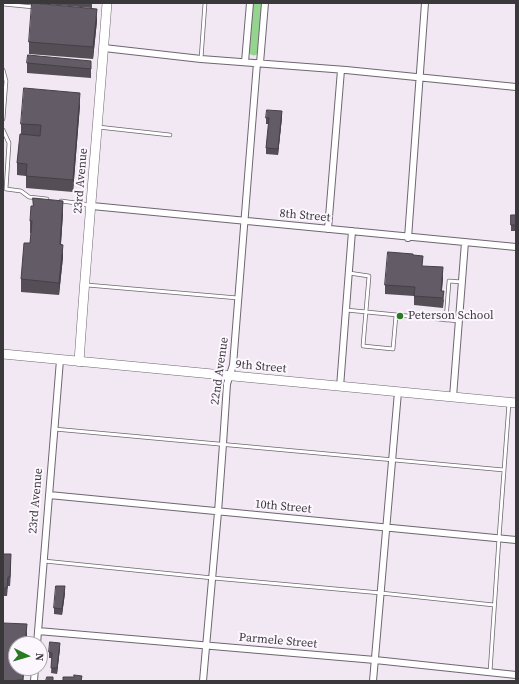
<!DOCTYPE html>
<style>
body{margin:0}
#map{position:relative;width:519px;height:684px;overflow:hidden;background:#f1e8f4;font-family:"Source Serif 4",serif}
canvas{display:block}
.frame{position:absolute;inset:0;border:4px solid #3b383c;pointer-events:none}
.north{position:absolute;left:8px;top:636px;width:40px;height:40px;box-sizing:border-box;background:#fcf6fe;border:1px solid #afaab0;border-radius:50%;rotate:95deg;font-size:11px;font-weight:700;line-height:16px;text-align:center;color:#3b383c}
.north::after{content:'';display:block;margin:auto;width:14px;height:18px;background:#2a7a23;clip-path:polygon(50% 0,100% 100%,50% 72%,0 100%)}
</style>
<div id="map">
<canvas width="519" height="684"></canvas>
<div class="frame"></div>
<div class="north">N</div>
</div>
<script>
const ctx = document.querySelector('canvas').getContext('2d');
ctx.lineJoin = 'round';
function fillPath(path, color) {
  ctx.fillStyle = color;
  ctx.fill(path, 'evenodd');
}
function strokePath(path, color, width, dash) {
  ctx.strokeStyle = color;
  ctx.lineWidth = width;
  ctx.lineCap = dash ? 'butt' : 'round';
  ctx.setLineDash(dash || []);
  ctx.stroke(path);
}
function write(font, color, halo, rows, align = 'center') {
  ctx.font = font + ' "Source Serif 4",serif';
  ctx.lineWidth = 4;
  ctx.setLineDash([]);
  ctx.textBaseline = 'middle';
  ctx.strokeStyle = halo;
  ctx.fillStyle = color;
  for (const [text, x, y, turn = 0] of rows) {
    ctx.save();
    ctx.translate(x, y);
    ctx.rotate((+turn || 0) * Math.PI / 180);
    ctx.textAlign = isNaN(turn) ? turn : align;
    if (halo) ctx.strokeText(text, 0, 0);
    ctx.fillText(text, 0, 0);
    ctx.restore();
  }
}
fillPath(new Path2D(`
 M253,3H262L258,53L256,55C253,56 251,55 249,53Z`), '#95d48e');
const lane = new Path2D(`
 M3,4L34,7
 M201,59L205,3
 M3,70L6,81L3,119
 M98,127L170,135
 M3,130L9,143L6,189L21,191L29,197L47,199
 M61,201L84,204L89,206
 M349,273L369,276L363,346L393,349L396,315
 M87,285L238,298
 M346,310L459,321
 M446,320L449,281L462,282
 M54,429L504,470
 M44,561L213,578L381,593L494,605
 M490,672L499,538L509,403`);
const street = new Path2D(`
 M104,48L201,59L346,70L516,87
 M245,62L250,3
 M260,63L265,3
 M92,206L516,247
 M328,229L341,70
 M408,238L425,3
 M340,387L352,231
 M453,397L465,242
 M49,495L516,540
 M38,631L375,660L516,675
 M37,644L60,360
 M34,681L35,668
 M203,681L218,512L223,444L227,384L233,365L257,63
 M373,681L398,392`);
const secondary = new Path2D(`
 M3,354L516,403
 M79,362C87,242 98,123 107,3`);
strokePath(lane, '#6e6670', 4.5);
strokePath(street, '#6e6670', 8);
strokePath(secondary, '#6e6670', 10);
strokePath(lane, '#fff', 3);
strokePath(street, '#fff', 6);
strokePath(secondary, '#fff', 9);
fillPath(new Path2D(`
 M33,3H92V8Z
 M97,21L93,59L29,54V42Z
 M91,61V78L27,73V63Z
 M80,105L73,192L26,188V176L17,175V163L21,134V124Z
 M282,117L278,155L266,154V148L269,124H266V118Z
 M63,213L61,244L63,257L59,295L21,292V279L30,243L31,233H30V221Z
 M516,215V231H511V225Z
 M413,255L422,266L443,277L442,291L444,300L443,308L414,305V296L385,294V285Z
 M3,554L11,562L10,586H8L7,596H3Z
 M65,593L62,615L54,614V608Z
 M27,637L23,681H3Z
 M60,648L57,674L51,673L52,658H49V652Z`), '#554e57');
fillPath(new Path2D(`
 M97,9V21L93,59V47Z
 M80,93V105L73,192V180Z
 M282,111V117L278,155V149Z
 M63,201V213L60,257V244Z
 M63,245V257L59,295V283Z
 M443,267V277L441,300V291Z
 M11,554V562L10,586V577Z
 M65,586V593L62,615V609Z
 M27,624V637L26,644H25Z
 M60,643V648L57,674V668Z`), '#454047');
const building = new Path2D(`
 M32,3L97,9L93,47L29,42Z
 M28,55L91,61V69L27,63Z
 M24,88L80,93L73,180L26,176L27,164L17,163L20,134L40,136L41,125L21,124Z
 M267,110L282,111L278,149L266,148L269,118H266Z
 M33,198L63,201L60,244L63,245L59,283L21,279L24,243H30L32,221H30L31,206H33Z
 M511,215H516V225H511Z
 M388,252L413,254V255L423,256L422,266L443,267L441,291H444L443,298L414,296L415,287L385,285Z
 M3,554H11L10,577H8L7,588H3Z
 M56,586H65L62,609L54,608Z
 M3,623L27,624L25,644H16V668H24L23,680H17V681H3Z
 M50,642L60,643L57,668H51L52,653L49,652Z
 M74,675L82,676L81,681H63V677H74Z
 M47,677H53V681H46Z`);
fillPath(building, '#635b65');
strokePath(building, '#454047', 1);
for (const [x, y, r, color] of [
 [400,316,4,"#2a7a23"]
]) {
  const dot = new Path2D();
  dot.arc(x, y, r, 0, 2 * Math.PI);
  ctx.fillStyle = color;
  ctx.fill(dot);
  strokePath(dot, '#fcf6fe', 1.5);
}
write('12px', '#3b383c', '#fcf6fe', [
 ["23rd Avenue",81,181,-85],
 ["8th Street",305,216,5],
 ["9th Street",261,367,5],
 ["22nd Avenue",220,371,-82],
 ["23rd Avenue",36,501,-85],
 ["10th Street",283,507,5],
 ["Parmele Street",278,641,5]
]);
write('12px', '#3b383c', '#fcf6fe', [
 ["Peterson School",408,316]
], 'left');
</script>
